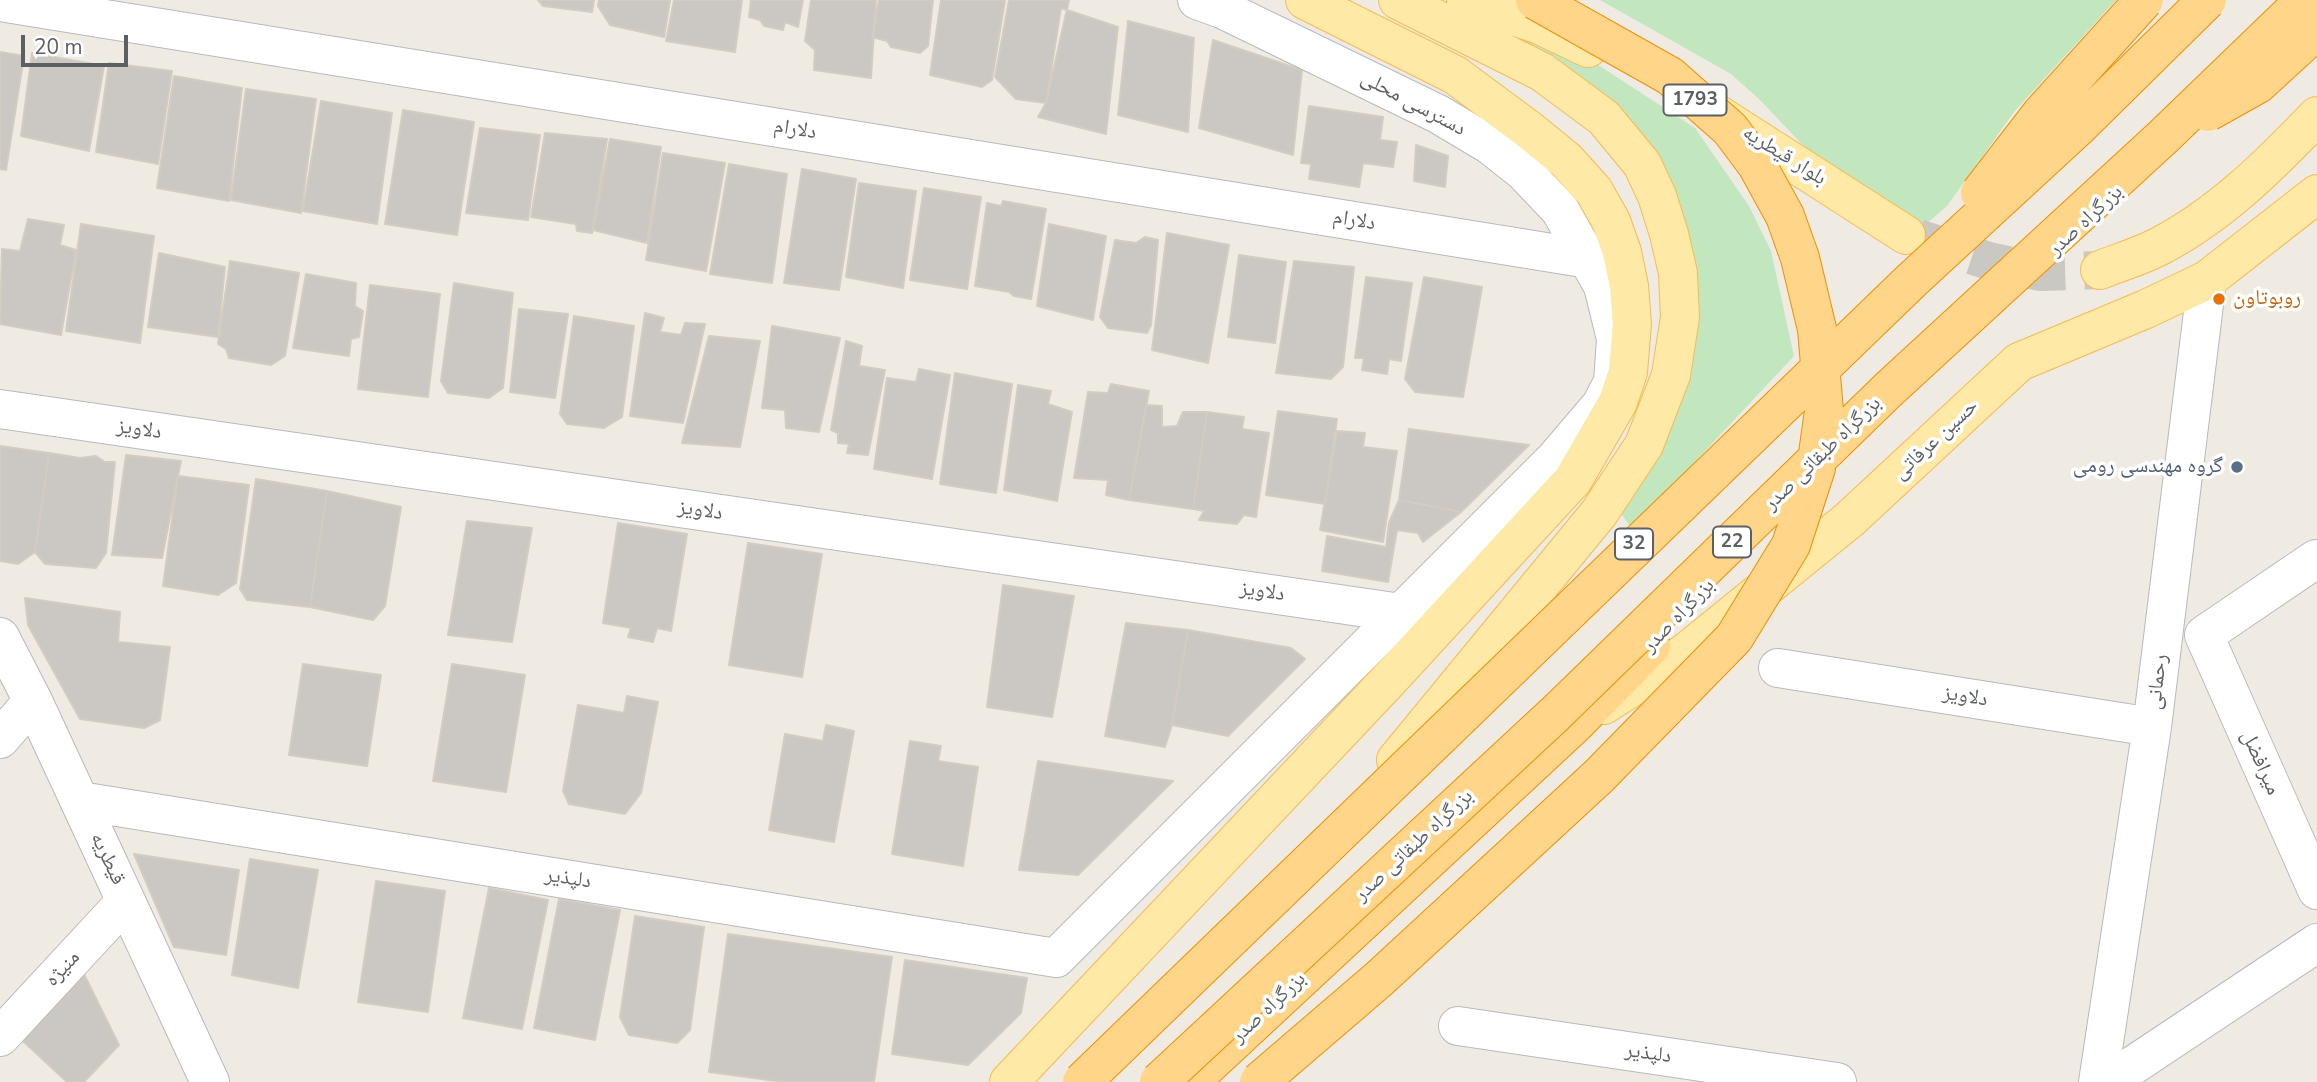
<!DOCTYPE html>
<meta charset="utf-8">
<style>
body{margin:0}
#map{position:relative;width:2317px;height:1082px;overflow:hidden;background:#efebe3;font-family:"Nunito Sans",sans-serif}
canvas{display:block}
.scale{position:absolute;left:21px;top:35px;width:107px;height:32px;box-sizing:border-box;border:4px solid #5b6064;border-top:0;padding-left:9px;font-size:21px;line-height:24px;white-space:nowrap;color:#5b6064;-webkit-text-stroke:5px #fff;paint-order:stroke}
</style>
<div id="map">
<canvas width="2317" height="1082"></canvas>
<div class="scale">20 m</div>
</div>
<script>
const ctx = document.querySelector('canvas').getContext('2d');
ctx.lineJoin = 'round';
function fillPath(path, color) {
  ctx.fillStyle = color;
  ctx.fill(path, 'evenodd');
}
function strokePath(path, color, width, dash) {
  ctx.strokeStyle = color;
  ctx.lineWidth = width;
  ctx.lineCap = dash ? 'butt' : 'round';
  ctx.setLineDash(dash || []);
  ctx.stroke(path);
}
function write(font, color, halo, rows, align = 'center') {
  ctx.font = font + ' "Nunito Sans","Noto Naskh Arabic",sans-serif';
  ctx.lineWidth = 7;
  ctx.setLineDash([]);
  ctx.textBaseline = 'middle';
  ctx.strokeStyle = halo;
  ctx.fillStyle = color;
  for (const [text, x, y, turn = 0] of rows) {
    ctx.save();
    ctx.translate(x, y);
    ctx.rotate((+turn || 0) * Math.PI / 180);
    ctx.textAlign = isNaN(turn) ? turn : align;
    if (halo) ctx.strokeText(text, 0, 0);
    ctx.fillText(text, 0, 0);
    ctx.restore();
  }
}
fillPath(new Path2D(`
 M1600,0H2116L2014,112L1947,206L1925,225L1816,159L1760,100L1731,74Z
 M1452,9L1592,61L1695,128L1749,206L1771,251L1794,356L1632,529L1617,508L1676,403L1669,192Z`), '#c2e7be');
const building = new Path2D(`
 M538,0H594L592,12L543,6Z
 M599,0H670L664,37L610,25L598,6Z
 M674,0H742L735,52L666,41Z
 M751,0H803L798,27L785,22L783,30L764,26L760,20L749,17Z
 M811,0H876L871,78L814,70L815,50L805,41Z
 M879,0H933L928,46L920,53L891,47L887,41L872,37Z
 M941,0H1005L992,80L982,87L930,75Z
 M1009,0H1069L1046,103L1016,99L995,77Z
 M1061,8L1118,27L1106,134L1038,117L1046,103Z
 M1128,21L1194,38L1188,132L1118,115Z
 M1213,40L1302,70L1293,155L1199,128Z
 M0,52L24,56L6,170L0,169Z
 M32,53L104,66L89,151L21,136Z
 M109,63L172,71L158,164L96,152Z
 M174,76L242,88L229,201L157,188Z
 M246,89L316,99L301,213L231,200Z
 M321,101L392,113L377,224L303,211Z
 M1309,106L1383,117L1380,140L1397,142L1393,167L1363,163L1359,187L1309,179L1311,164L1301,163Z
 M403,110L474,122L457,235L385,224Z
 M480,128L540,135L528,220L466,213Z
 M545,133L607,139L592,233L577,231L576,224L531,217Z
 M610,139L661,147L647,243L593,230Z
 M1416,145L1448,156L1445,187L1414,181Z
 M663,153L725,163L706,271L646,260Z
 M729,164L787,174L772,283L710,274Z
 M802,169L856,179L839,290L784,283Z
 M859,183L916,191L903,288L846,277Z
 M924,188L981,197L967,289L910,280Z
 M1003,201L1046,209L1031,299L1014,296L1009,292L975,286L987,203L1001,206Z
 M28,219L64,225L60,245L76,250L61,335L0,324L2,249L20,251Z
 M81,224L154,236L140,343L66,331Z
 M1049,224L1106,236L1093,320L1037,306Z
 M1167,233L1229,245L1208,363L1152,350Z
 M1145,237L1158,240L1151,325L1147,333L1108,328L1100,317L1115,240L1136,243Z
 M159,253L225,267L218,337L148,327Z
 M1239,255L1286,262L1275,343L1228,337Z
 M230,261L299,273L285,356L271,365L229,358L226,349L218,344Z
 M1294,261L1354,267L1343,367L1331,379L1276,373Z
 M306,274L356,283L355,306L363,311L359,337L351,339L349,356L293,348Z
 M1366,277L1412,283L1401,361L1389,359L1387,374L1362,370L1364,358H1355Z
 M1424,277L1482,287L1463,397L1415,392L1405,379Z
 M454,283L513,293L503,388L489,398L448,393L441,381Z
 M370,285L440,294L428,397L358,389Z
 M519,309L568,314L555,398L510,392Z
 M645,313L664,318L660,332L681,335L685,323L705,324L683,423L630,416Z
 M574,316L634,326L622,417L604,428L567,424L560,414Z
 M772,326L840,338L819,432L786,428L785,410L762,408Z
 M709,336L760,341L740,447L682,443Z
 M846,341L862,346L859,366L885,370L868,455L847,453L849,444L838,443V433L831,430Z
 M919,369L950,375L932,479L874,469L887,378L916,382Z
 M955,373L1012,384L996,493L940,484Z
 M1111,384L1149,391L1129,500L1106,495L1108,480L1074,478L1088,392L1108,393Z
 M1018,385L1051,391L1048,404L1072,412L1057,501L1004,490Z
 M1146,405L1162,406V427L1177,426L1183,412H1207L1193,509L1129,500Z
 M1278,411L1337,419L1325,504L1266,495Z
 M1207,412L1244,417L1242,429L1269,433L1256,517L1244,515L1237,524L1199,520L1204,511L1193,509Z
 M1409,429L1529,445L1461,512L1399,500Z
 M1337,431L1365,433L1363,447L1397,451L1383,542L1320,530Z
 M0,446L49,453L35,552L18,564L0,561Z
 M49,453L80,458L96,456L105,462H115L106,553L96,568L45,564L35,552Z
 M126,455L181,461L162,558L112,555Z
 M178,476L249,485L236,583L218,595L163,586Z
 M256,479L327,491L310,607L247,600L240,589Z
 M327,491L401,507L385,606L373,620L310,607Z
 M1399,500L1461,512L1423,542L1418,533L1397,530L1388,582L1322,571L1327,536L1386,547L1389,523Z
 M467,521L532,528L512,642L448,635Z
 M618,523L687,534L671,631L657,628L653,642L628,637L631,628L603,623Z
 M748,543L822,554L802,677L729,665Z
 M1003,585L1074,596L1052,717L987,707Z
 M25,598L120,612L118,642L170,647L160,720L144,728L80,719L28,625Z
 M1126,623L1188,630L1172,725L1165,747L1105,736Z
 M1188,630L1291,648L1305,659L1228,736L1172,725Z
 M303,664L381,675L367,766L289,755Z
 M452,664L525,675L506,792L433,781Z
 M627,696L658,702L641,793L625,814L569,804L563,791L578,705L624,713Z
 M826,725L854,731L834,842L769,830L785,734L823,741Z
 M910,741L941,746L938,761L978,767L963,866L892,854Z
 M1038,761L1173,781L1078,875L1019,870Z
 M134,854L239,870L226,955L174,947Z
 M250,859L318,870L298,988L232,975Z
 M376,881L445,891L428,1012L358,1002Z
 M489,888L548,900L522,1029L463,1018Z
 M559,899L620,910L595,1040L534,1028Z
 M635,916L704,927L690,1030L677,1043L629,1035L620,1017Z
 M728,934L892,957L874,1082H784L709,1072Z
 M77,960L119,1045L84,1082H67L11,1030Z
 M905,960L1027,978L1021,1013L968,1065L892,1054Z`);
fillPath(building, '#cbc7c2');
strokePath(building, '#d4ccc1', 2);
strokePath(new Path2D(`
 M1918,238L1989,261L2040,272L2100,270`), '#cac8c3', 38, [38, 19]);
const minor = new Path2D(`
 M0,2L1589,259
 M0,409L1401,613
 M2316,559L2204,635L2317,890
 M0,637L33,701L210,1082
 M1778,668L2152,727
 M0,739L33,701
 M80,801L1056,958L1555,459L1601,405L1613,382L1616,339L1603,286L1560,210L1523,171L1490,145L1438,114L1222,9L1197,0
 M1458,1026L1837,1082
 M0,1037L126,901
 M2098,1082L2152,727L2207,280
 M2108,1082L2317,943`);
const major = new Path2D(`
 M1466,0L1540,25L1588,48
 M1719,115L1906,235
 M2100,270C2120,262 2141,256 2160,246C2221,214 2270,165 2317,116
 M1604,705L1685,653L1850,519L2019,362L2146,309L2207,280L2317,194
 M1396,760L1599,513L1644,445L1671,375L1680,317L1678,273L1669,234L1657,196L1642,164L1604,118L1542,72L1398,0
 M1009,1082L1387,682L1573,480L1618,402L1628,372L1632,324L1629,286L1622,252L1611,221L1594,191L1566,160L1528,129L1455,75L1305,0`);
const highway = new Path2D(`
 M1190,1082L1576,723L1651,646`);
strokePath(minor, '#b6babe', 40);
strokePath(major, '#f8ba53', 40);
strokePath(highway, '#f18f00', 40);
strokePath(minor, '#fff', 38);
strokePath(major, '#ffe9a7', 38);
strokePath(highway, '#ffd689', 38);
const highwayBridge = new Path2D(`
 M2208,112L2258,84L2317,30
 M1980,193L2041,114L2144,0
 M1082,1082L1912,280L2078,127L2207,0
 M1159,1082L1555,714L1888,390L2163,137L2305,0
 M1259,1082L1379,979L1599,776L1734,638L1791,545L1816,468L1824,411L1817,329L1800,258L1785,216L1757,165L1730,129L1670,76L1535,0`);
strokePath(highwayBridge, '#f18f00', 40, []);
strokePath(highwayBridge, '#ffd689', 38);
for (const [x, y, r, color] of [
 [2219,299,7,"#e8710a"],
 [2237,467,7,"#5c6f8a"]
]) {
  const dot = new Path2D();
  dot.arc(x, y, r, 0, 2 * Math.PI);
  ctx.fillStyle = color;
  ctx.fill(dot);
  strokePath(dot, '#fff', 2.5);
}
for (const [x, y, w] of [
 [1695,100,63],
 [1732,542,38],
 [1634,544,38]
]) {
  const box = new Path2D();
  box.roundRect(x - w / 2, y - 15.5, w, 31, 5);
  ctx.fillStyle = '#fff';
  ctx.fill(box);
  strokePath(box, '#5b6064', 2);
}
write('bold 19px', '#5b6064', null, [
 ["1793",1695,100],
 ["22",1732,542],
 ["32",1634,544]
]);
write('21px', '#5b6064', '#fff', [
 ["دسترسی محلی",1413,104,28],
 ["دلارام",795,130,9],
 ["بلوار قیطریه",1784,156,32],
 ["دلارام",1354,221,9],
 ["بزرگراه صدر",2086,221,-43],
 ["دلاویز",139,430,8],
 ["حسین عرفاتی",1936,440,-43],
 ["بزرگراه طبقاتی صدر",1823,454,-44],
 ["دلاویز",700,511,8],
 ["دلاویز",1262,592,8],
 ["بزرگراه صدر",1679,616,-46],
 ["رحمانی",2158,682,-83],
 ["دلاویز",1965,697,9],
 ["میرافضل",2260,763,66],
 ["بزرگراه طبقاتی صدر",1414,846,-43],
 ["قیطریه",107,859,65],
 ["دلپذیر",568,879,9],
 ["منیژه",63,969,-47],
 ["بزرگراه صدر",1269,1008,-43],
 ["دلپذیر",1648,1054,8]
]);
write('21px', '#c56008', '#fff', [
 ["روبوتاون",2233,299]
], 'left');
write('21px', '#4e5e75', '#fff', [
 ["گروه مهندسی رومی",2223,467]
], 'right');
</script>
